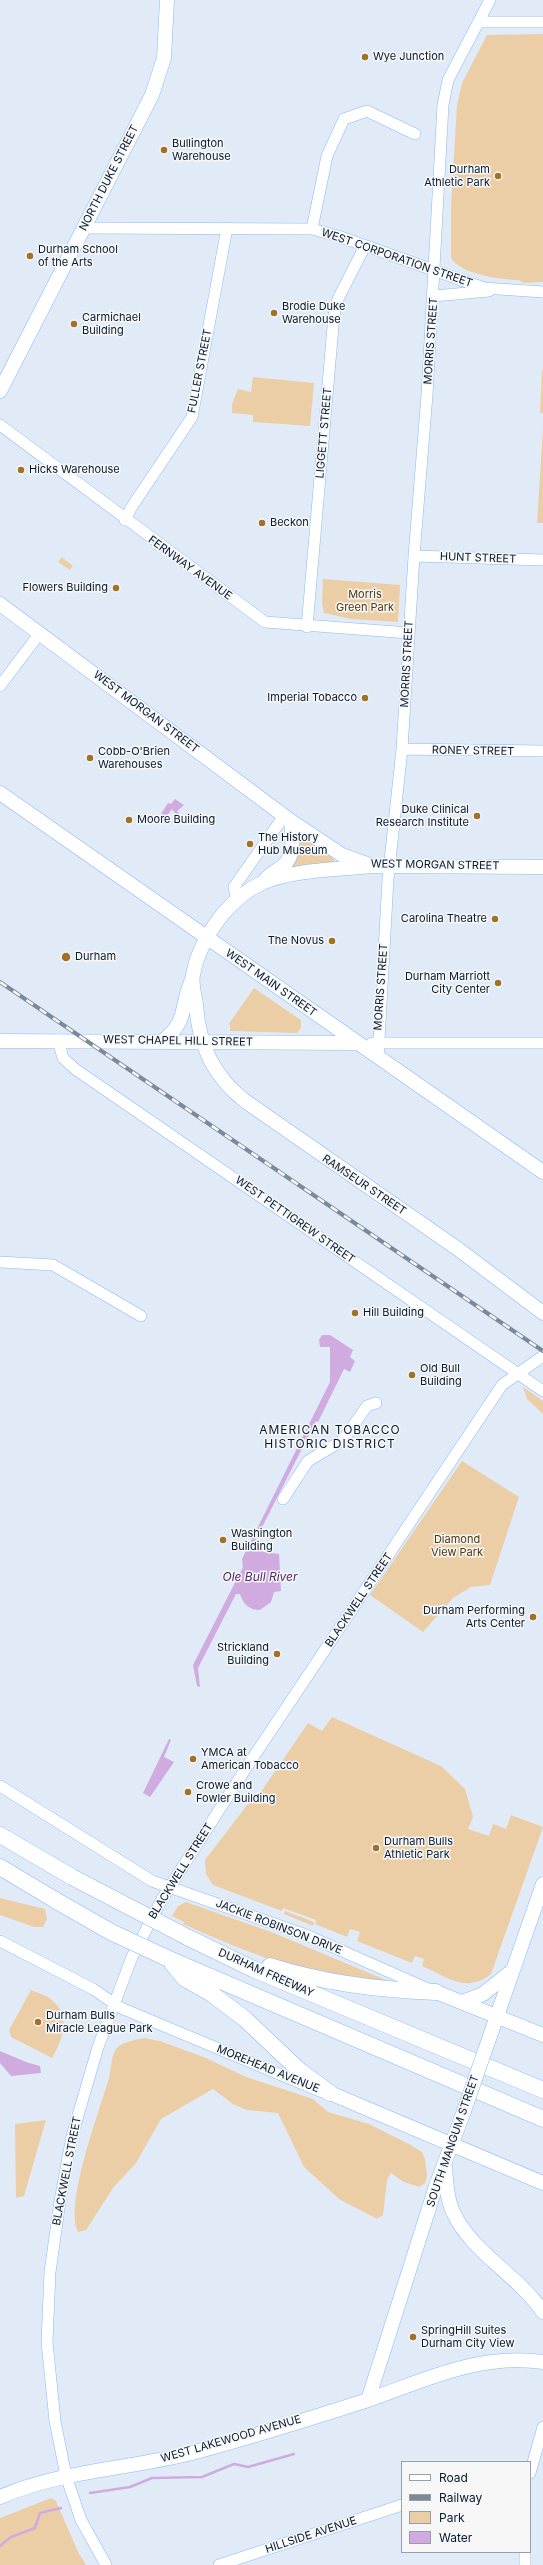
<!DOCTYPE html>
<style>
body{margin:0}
#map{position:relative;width:543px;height:2565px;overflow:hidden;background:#e1ebf8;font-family:Inter,sans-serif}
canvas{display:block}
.legend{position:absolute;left:401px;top:2461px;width:130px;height:92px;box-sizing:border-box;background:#f7f7f7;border:1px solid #979fa8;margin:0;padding:5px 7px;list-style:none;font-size:12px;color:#061a31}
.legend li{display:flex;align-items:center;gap:8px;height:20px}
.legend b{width:20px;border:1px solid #979fa8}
</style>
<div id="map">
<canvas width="543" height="2565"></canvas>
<ul class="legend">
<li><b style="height:5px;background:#fff"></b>Road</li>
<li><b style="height:5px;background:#7b899b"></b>Railway</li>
<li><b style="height:11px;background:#ebcea6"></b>Park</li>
<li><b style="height:11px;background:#cfabe0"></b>Water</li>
</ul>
</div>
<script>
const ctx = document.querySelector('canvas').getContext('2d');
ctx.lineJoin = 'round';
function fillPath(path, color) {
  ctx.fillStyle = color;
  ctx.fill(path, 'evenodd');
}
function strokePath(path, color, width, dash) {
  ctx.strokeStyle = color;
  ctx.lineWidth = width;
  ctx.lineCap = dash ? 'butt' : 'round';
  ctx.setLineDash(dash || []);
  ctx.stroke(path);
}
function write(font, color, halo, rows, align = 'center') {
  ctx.font = font + ' Inter,sans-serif';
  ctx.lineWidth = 3;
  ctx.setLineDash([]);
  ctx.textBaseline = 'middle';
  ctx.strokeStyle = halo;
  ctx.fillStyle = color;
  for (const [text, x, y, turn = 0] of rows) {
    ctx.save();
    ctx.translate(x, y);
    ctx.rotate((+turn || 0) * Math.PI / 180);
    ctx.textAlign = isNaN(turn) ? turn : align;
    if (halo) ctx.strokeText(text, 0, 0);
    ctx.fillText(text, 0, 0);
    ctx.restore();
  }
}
fillPath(new Path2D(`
 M543,34V282L524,283L519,280C502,280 460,274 451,258V207L457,105L462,83L487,35Z
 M543,370V413H540L542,371Z
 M253,377L314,383L310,426L253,422V415L232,413V404L238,389L251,392Z
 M543,429V523H537Z
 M62,557L73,566L70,570L58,562Z
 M323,579L400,585L398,622L351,619L324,613L322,603Z
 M298,833L334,859V863L289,869Z
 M254,988L301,1020V1028L297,1033L230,1031V1024L228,1025Z
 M523,1387L543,1401V1414L527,1399Z
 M462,1461L519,1497L490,1585L471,1587L453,1598L423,1632L370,1595Z
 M332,1717L441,1766L465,1789L473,1817L468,1829L489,1836L493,1824L506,1829L511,1815L543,1827L491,1974C465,1994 448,1977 422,1966L424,1959L415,1956L412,1963L357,1941L360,1932L350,1929L347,1937L315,1924L316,1920L283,1908L282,1911L213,1885L206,1874L205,1860L251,1800L254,1802L308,1723L322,1731Z
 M0,1898L45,1909L47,1919L43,1927H34L0,1915Z
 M186,1902L274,1933L388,1981C317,1982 248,1953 183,1924L184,1922L172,1916L178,1906Z
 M285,1911L314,1922L313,1926L284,1914Z
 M31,1990C38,1993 49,1996 54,2002C71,2017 62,2041 52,2058L11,2037L9,2030Z
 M144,2038L160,2041L206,2058L246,2077L313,2099L328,2112L369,2124L409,2144L422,2152L425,2159L427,2176L425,2183L419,2187L404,2182L391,2173L387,2180L383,2215L377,2219L339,2199L304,2167L278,2113L247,2110L233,2104L213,2089L161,2119L136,2163L113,2188L86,2230L78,2232C64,2204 100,2109 109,2078C111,2070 111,2056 116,2049C122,2042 135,2040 144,2038Z
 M46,2120L24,2196L16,2198L15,2124Z
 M51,2498L56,2501L78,2552L86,2565H0V2518Z`), '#ebcea6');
fillPath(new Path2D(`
 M175,799L184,805L177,811L179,813L177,816L172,809L166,817L161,814L168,803L171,804Z
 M322,1335H330L353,1350L350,1357L355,1361L350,1372L344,1369L318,1422L316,1421L252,1547L264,1552L279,1554L281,1591L274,1592L271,1602L260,1610C249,1610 243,1604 240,1594H236L198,1668L200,1687L197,1686L193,1665L243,1567L242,1559L330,1382V1347H320L319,1340Z
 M169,1739L171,1740L164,1757L174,1762L150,1797L143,1793Z
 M0,2051L26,2062L40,2066L41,2073L11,2076L0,2063Z`), '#cfabe0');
strokePath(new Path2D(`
 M90,2493L130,2487L152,2478L202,2477L234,2464L248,2467L294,2454
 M0,2546L11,2537L35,2528L40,2513L61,2508`), '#cfabe0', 2.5);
const minor = new Path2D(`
 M479,22H543
 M83,228L312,229L338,236L484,288L543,292
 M312,229L327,156L344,119L367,111L415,134
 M434,296L489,291
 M0,425L265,622L409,633
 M125,520L131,508L192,417L227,228
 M414,556L543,560
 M307,627L334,315L338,299L365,246
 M0,686L40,633
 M402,749L543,751
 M237,900L234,887L284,816
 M58,1040L63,1058L75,1069L543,1391
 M372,1043H543
 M378,1058L388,879L402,749L414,556L427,395L443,105L448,80L490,0
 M0,1262L53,1265L141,1316
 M283,1499L308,1461L343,1440L367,1406L376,1403
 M0,1786L152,1881L306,1935L428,1989
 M0,1941L93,1989L121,2008L322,2092
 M530,2473L543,2427
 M106,2565L81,2520L66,2476L55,2421L47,2342L50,2272L60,2201L72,2136L98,2047L132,1957L162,1899L248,1765L502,1385L543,1356
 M219,2565L402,2505
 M525,2565V2552`);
const major = new Path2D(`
 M0,391L152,95L164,58L167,0
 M0,604L291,821L342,855L373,866L543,867
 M0,793L543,1172
 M373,866C342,869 289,870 262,883C246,890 233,902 222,915C208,933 197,952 193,975C191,985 195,995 196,1005C199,1045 213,1076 245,1101L458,1249L543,1313
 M266,879C271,873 277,871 283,866C296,856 292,836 291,821
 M164,1040C187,1022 181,1006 191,982
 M0,1041L356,1043
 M436,1992L543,2035
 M462,2002L483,1994L512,1971
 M490,2036L543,1884
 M330,2093L543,2183
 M445,2167C446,2182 447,2198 453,2212C472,2253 518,2275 543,2312
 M368,2400L436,2186L464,2111
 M0,2497C60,2471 126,2469 188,2454C248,2438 309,2419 368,2400C425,2380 480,2353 543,2362`);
const highway = new Path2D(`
 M0,1835L72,1877
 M0,1867L55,1900
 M187,1937L253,1969L543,2090
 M169,1959L543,2119
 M171,1962L184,1978L212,1994L245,2019L300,2071L330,2093
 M270,1966C323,1983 380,1990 436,1992`);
strokePath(minor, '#86b9f9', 12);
strokePath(major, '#86b9f9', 15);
strokePath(highway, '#86b9f9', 17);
strokePath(minor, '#fff', 11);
strokePath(major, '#fff', 14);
strokePath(highway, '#fff', 16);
const rail = new Path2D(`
 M0,982L543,1351`);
strokePath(rail, '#7b899b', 4);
strokePath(rail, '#f7f7f7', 2.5, [8]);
const majorBridge = new Path2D(`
 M464,2111L490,2036`);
const highwayBridge = new Path2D(`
 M72,1877L187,1937
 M55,1900L111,1932L169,1959`);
strokePath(majorBridge, '#86b9f9', 15, []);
strokePath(highwayBridge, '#86b9f9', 17, []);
strokePath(majorBridge, '#fff', 14);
strokePath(highwayBridge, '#fff', 16);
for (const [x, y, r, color] of [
 [365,57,4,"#a17125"],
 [164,150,4,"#a17125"],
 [498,176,4,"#a17125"],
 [30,256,4,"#a17125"],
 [274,313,4,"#a17125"],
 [74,324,4,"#a17125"],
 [21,470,4,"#a17125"],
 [262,523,4,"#a17125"],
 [116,588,4,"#a17125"],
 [365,698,4,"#a17125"],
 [90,758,4,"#a17125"],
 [477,816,4,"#a17125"],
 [129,820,4,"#a17125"],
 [250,844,4,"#a17125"],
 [495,919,4,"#a17125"],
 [332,941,4,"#a17125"],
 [66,957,5,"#a17125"],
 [498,983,4,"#a17125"],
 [355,1313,4,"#a17125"],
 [412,1375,4,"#a17125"],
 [223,1540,4,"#a17125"],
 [533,1617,4,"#a17125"],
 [277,1654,4,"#a17125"],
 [193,1759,4,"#a17125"],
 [188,1792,4,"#a17125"],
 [376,1848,4,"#a17125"],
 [38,2022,4,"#a17125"],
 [413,2337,4,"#a17125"]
]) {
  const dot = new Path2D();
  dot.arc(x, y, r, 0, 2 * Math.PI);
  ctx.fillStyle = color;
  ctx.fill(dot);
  strokePath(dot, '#f7f7f7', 1.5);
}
write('11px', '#061a31', '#f7f7f7', [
 ["Wye Junction",373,57],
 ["Bullington",172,144],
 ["Warehouse",172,157],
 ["Durham",490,170,"right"],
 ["Athletic Park",490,183,"right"],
 ["Durham School",38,250],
 ["of the Arts",38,263],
 ["Brodie Duke",282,307],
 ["Warehouse",282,320],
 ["Carmichael",82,318],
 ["Building",82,331],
 ["Hicks Warehouse",29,470],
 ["Beckon",270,523],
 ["Flowers Building",108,588,"right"],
 ["Imperial Tobacco",357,698,"right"],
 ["Cobb-O'Brien",98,752],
 ["Warehouses",98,765],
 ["Duke Clinical",469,810,"right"],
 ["Research Institute",469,823,"right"],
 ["Moore Building",137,820],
 ["The History",258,838],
 ["Hub Museum",258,851],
 ["Carolina Theatre",487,919,"right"],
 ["The Novus",324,941,"right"],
 ["Durham",75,957],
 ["Durham Marriott",490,977,"right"],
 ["City Center",490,990,"right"],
 ["Hill Building",363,1313],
 ["Old Bull",420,1369],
 ["Building",420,1382],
 ["Washington",231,1534],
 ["Building",231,1547],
 ["Durham Performing",525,1611,"right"],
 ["Arts Center",525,1624,"right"],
 ["Strickland",269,1648,"right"],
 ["Building",269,1661,"right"],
 ["YMCA at",201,1753],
 ["American Tobacco",201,1766],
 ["Crowe and",196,1786],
 ["Fowler Building",196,1799],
 ["Durham Bulls",384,1842],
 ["Athletic Park",384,1855],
 ["Durham Bulls",46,2016],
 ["Miracle League Park",46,2029],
 ["SpringHill Suites",421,2331],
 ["Durham City View",421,2344]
], 'left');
write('11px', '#061a31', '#f7f7f7', [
 ["NORTH DUKE STREET",109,178,-63],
 ["WEST CORPORATION STREET",397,258,19],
 ["MORRIS STREET",431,341,-86],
 ["FULLER STREET",200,371,-79],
 ["LIGGETT STREET",324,433,-85],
 ["HUNT STREET",478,558,2],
 ["FERNWAY AVENUE",190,568,36],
 ["MORRIS STREET",407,664,-87],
 ["WEST MORGAN STREET",146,712,37],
 ["RONEY STREET",473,751,1],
 ["WEST MORGAN STREET",435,865,1],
 ["WEST MAIN STREET",271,983,35],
 ["MORRIS STREET",381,987,-86],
 ["WEST CHAPEL HILL STREET",178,1041,1],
 ["RAMSEUR STREET",364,1185,34],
 ["WEST PETTIGREW STREET",295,1220,35],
 ["BLACKWELL STREET",359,1600,-56],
 ["BLACKWELL STREET",181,1871,-58],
 ["JACKIE ROBINSON DRIVE",279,1927,21],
 ["DURHAM FREEWAY",266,1973,24],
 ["MOREHEAD AVENUE",268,2069,22],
 ["SOUTH MANGUM STREET",453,2141,-71],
 ["BLACKWELL STREET",67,2171,-79],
 ["WEST LAKEWOOD AVENUE",231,2439,-16],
 ["HILLSIDE AVENUE",311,2535,-18]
]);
write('11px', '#50350a', '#f7f7f7', [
 ["Morris",365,595],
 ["Green Park",365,608],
 ["Diamond",457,1540],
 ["View Park",457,1553]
]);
ctx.letterSpacing = '1px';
write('12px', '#061a31', '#f7f7f7', [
 ["AMERICAN TOBACCO",330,1430],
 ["HISTORIC DISTRICT",330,1444]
]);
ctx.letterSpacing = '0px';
write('italic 12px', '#542766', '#f7f7f7', [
 ["Ole Bull River",260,1577]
]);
</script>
